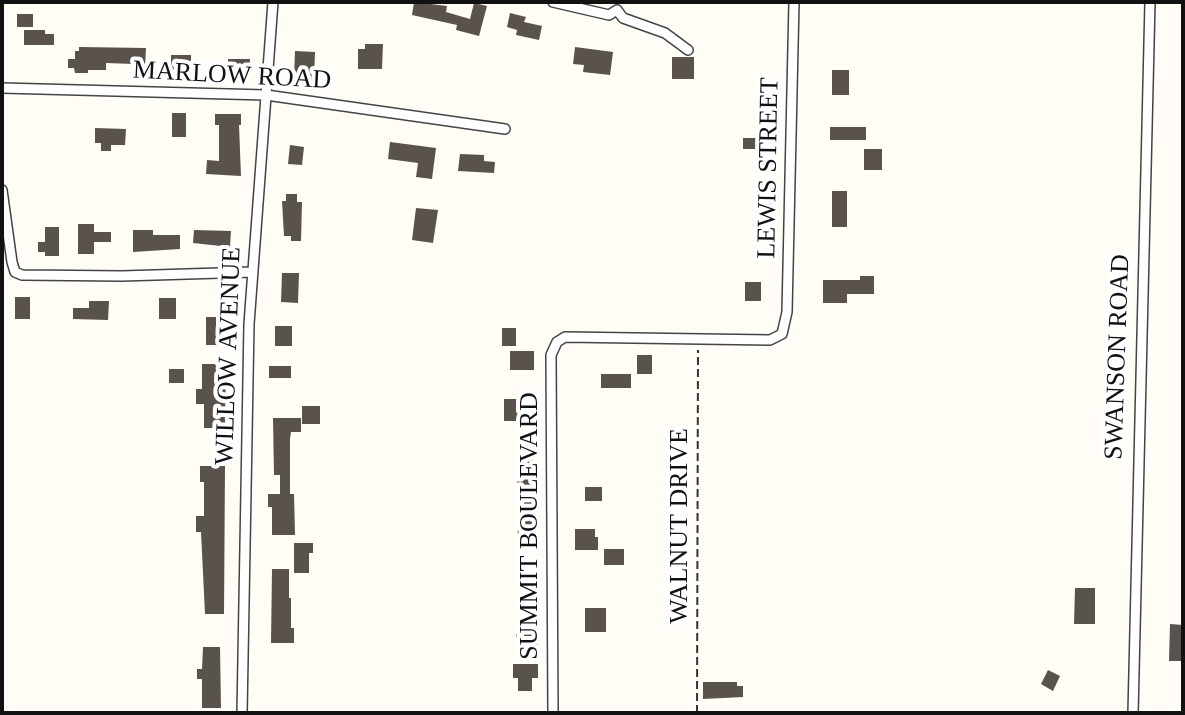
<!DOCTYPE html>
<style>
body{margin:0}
#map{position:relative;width:1185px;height:715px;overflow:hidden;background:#fffdf5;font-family:Georgia,serif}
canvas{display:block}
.frame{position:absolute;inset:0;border:4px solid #111;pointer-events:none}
</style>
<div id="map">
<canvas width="1185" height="715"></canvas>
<div class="frame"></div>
</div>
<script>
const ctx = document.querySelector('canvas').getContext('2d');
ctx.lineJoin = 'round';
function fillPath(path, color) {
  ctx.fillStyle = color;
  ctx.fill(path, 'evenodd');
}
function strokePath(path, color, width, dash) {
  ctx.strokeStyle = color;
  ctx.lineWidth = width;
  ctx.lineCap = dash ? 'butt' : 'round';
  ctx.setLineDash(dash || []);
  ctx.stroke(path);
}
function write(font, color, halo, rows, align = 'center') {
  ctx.font = font + ' Georgia,serif';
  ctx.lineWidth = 8;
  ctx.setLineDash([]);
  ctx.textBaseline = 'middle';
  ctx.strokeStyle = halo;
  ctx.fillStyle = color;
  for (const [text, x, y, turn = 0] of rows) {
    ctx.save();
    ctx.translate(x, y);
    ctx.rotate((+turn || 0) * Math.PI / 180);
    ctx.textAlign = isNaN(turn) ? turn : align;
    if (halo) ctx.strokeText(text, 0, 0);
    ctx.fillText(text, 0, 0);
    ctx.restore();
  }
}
fillPath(new Path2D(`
 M414,2L447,6L446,12L470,19L474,3L487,6L479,36L456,30L457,25L412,15Z
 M510,13L526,17L524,22L542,26L539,40L516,35L517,30L507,27Z
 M17,14H33V27H17Z
 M24,30H45V34H54V45H24Z
 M365,44H383L382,69H358V49H365Z
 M79,47L146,48L145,68L134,67V64L106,63V70H88V73H75L74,68H68V59H75V51H79Z
 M575,47L613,52L610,75L583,72L584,65L573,64Z
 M295,51L315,52L314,79H294Z
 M171,55H191V70H171Z
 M672,57H694V79H672Z
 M228,59H250L249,73L228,72Z
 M832,70H849V95H832Z
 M172,113H186V137H172Z
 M215,114H241V125H239L241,176L206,174L207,160L219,161V125H215Z
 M830,127H866V140H830Z
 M95,128L126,129L125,145H111V151H101V143H95Z
 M743,138H767V149H743Z
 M390,142L436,148L432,179L416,177L418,163L388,159Z
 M290,145L304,147L302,165L288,164Z
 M864,149H882V170H864Z
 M460,154L484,155V161L495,162L494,173L458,171Z
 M832,191H847V227H832Z
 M286,194H297V202H302L301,241H291V236H284L282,201H286Z
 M755,198H775V211H755Z
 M416,208L438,210L433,243L412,240Z
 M78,224H94V232H111V242H94V254H78Z
 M45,227H59V256H45V252H38V242H45Z
 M133,230H153V235H180V249L133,252Z
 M194,230L231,231L230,247L193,243Z
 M282,273H299L298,303L281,302Z
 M860,276H874V294H847V303H823V280H860Z
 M745,282H761V301H745Z
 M15,297H30V319H15Z
 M159,298H176V319H159Z
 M89,301H109L108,320L73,319V308H89Z
 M206,317H216V328H224V345H206Z
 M275,326H292V346H275Z
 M502,328H516V346H502Z
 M510,351H534V370H510Z
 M637,355H652V374H637Z
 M202,364H226L225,428H204V404H196V389H202Z
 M269,366H291V378H269Z
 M169,369H184V383H169Z
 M601,374H631V388H601Z
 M504,399H519V421H504Z
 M302,406H320V424H302Z
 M273,418H301V432H291L290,439V494H294L295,535H272V507H268V494H280V475H274Z
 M517,443H533V549H518Z
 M200,466H225L224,614H205L201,532H196V516H204V482H200Z
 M585,487H602V501H585Z
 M575,529H595V537H598V550H575Z
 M294,543H313V553H309V573H294Z
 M604,549H624V565H604Z
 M272,569H289V598H291V628H294V643H271Z
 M1075,588H1095V624H1074Z
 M585,608H606V632H585Z
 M1170,624L1183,625V661H1169Z
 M516,631H538V645H516Z
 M203,647H220L221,708H202V679H197V669H202Z
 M513,664H538V678H532V691H518V678H513Z
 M1048,670L1060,676L1053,691L1041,684Z
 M703,682H737V686H743V697L703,699Z`), '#5a524d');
const street = new Path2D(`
 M553,2L609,15L617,10
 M617,10L623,18L665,33L688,50
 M2,88L266,95L505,129
 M2,190L12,262L15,272L22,275L122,276L253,272
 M242,713L249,324L273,2
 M553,713L551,355L557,342L565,337L770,340L782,334L787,312L794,2
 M1133,713L1150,2`);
strokePath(street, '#444', 12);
strokePath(new Path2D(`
 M697,713L698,350`), '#333', 2, [8, 4]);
strokePath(street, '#fff', 9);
write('26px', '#111', '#fff', [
 ["MARLOW ROAD",232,76,3],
 ["LEWIS STREET",769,168,-89],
 ["WILLOW AVENUE",229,356,-88],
 ["SWANSON ROAD",1118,357,-88],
 ["SUMMIT BOULEVARD",530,526,-90],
 ["WALNUT DRIVE",680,526,-90]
]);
</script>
